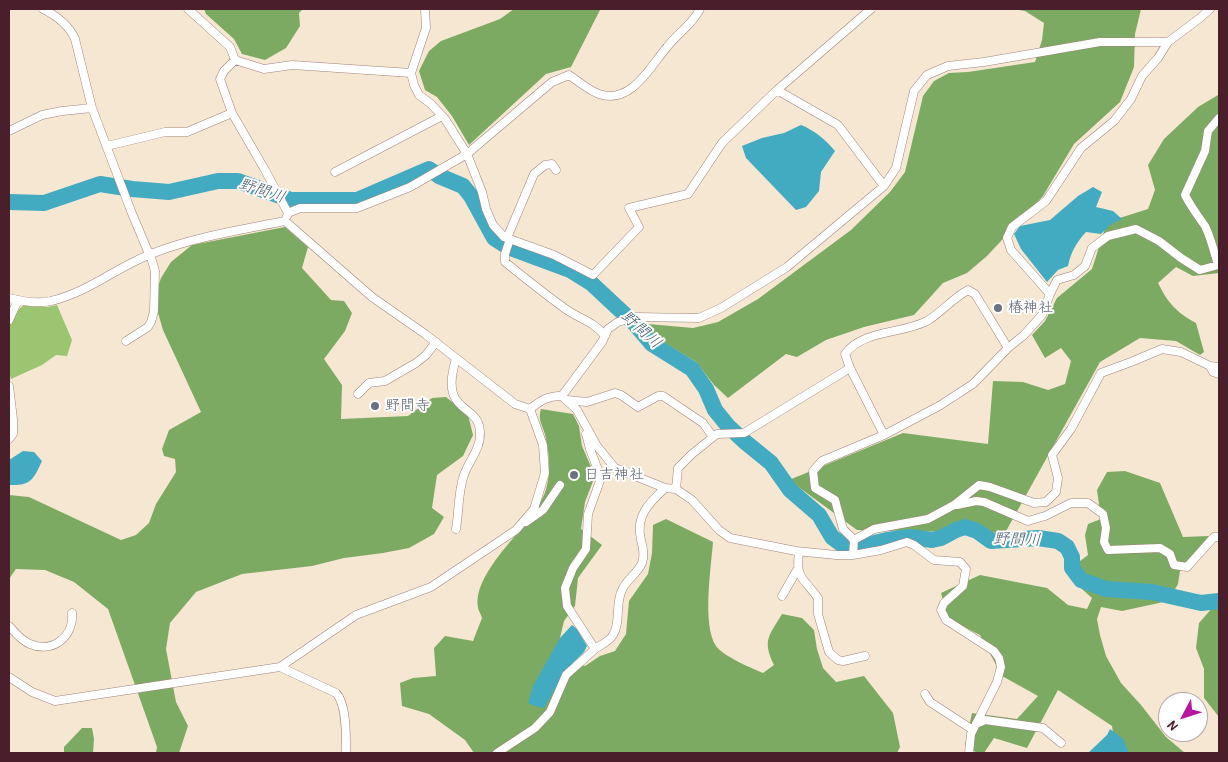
<!DOCTYPE html>
<meta charset="utf-8">
<style>
body{margin:0}
#map{position:relative;width:1228px;height:762px;overflow:hidden;background:#f6e7d2;font-family:"Patrick Hand",sans-serif}
canvas{display:block}
.frame{position:absolute;inset:0;border:10px solid #4a1f2b;pointer-events:none}
.north{position:absolute;left:1158px;top:692px;width:50px;height:50px;box-sizing:border-box;background:#fff;border:1px solid #b7a5aa;border-radius:50%;rotate:230deg;font-size:14px;font-weight:700;line-height:20px;text-align:center;color:#4a1f2b}
.north::after{content:'';display:block;margin:auto;width:18px;height:22px;background:#b5179e;clip-path:polygon(50% 0,100% 100%,50% 72%,0 100%)}
</style>
<div id="map">
<canvas width="1228" height="762"></canvas>
<div class="frame"></div>
<div class="north">N</div>
</div>
<script>
const ctx = document.querySelector('canvas').getContext('2d');
ctx.lineJoin = 'round';
function fillPath(path, color) {
  ctx.fillStyle = color;
  ctx.fill(path, 'evenodd');
}
function strokePath(path, color, width, dash) {
  ctx.strokeStyle = color;
  ctx.lineWidth = width;
  ctx.lineCap = dash ? 'butt' : 'round';
  ctx.setLineDash(dash || []);
  ctx.stroke(path);
}
function write(font, color, halo, rows, align = 'center') {
  ctx.font = font + ' "Patrick Hand","Klee One",sans-serif';
  ctx.lineWidth = 4;
  ctx.setLineDash([]);
  ctx.textBaseline = 'middle';
  ctx.strokeStyle = halo;
  ctx.fillStyle = color;
  for (const [text, x, y, turn = 0] of rows) {
    ctx.save();
    ctx.translate(x, y);
    ctx.rotate((+turn || 0) * Math.PI / 180);
    ctx.textAlign = isNaN(turn) ? turn : align;
    if (halo) ctx.strokeText(text, 0, 0);
    ctx.fillText(text, 0, 0);
    ctx.restore();
  }
}
fillPath(new Path2D(`
 M24,305L47,307L57,305L72,340L67,356L56,355L42,365L11,379C8,369 6,333 10,324C13,316 17,310 24,305Z`), '#9cc571');
fillPath(new Path2D(`
 M204,9H303L299,13L300,26L286,48L265,60L242,54L234,39L206,14Z
 M514,9L600,10L571,67L546,74L469,145L452,116L437,97L425,90L419,71L429,51L441,41L500,19Z
 M1012,9H1141L1135,34L1134,67L1120,102L1074,144L1043,196L987,256L967,273L943,283L914,315L864,327L826,340L797,357L786,354L728,398L714,385L696,362L658,339L646,329L648,324L693,328L718,322L758,299L851,230L890,192L905,172L923,96L934,81L949,73L968,72L1035,62L1042,40L1044,23L1025,11Z
 M1219,92V273L1193,276L1176,267L1158,283C1168,303 1176,312 1196,323L1204,352L1200,355L1176,341L1140,338L1100,362L1005,533L857,530L789,480L903,433L988,444L993,381L1023,382L1048,390L1065,384L1071,361L1061,348L1045,358L1032,335L1045,321L1057,298L1092,269L1107,222L1148,209L1155,190L1148,165L1164,139L1198,107L1218,95Z
 M285,227L308,247L302,268L331,300L344,301L352,313L345,331L324,359L342,385L341,419L408,416L432,398L446,397L468,415L473,435L463,456L437,475L432,508L444,517L434,534L409,548L383,553L344,558L312,566L242,574L196,592L170,623L166,649L176,702L188,726L179,753H156L157,747L108,609L74,582L45,570L16,569L9,579V495L29,497L121,540L136,535L149,523L156,504L176,472L175,459L164,456L162,449L169,430L201,412L163,330L154,299L161,278L171,262L192,245Z
 M541,409L573,414L579,426L582,446L595,476L585,502L581,529L602,545L578,578L575,606L564,621L560,638L568,662L585,666L600,656L615,651L626,634L629,601L648,574L652,553L653,525L666,519L713,542C711,568 702,625 716,646C723,656 751,668 763,673L774,665C762,640 769,636 782,614L802,618L814,630L817,649L823,668L836,682L864,676L893,713L900,747L897,753H474L465,740L429,714L402,706L400,683L413,678L436,676L434,648L445,636L473,641L482,618C481,614 478,610 478,607C473,570 530,528 544,495C551,478 550,457 546,439C544,426 537,422 541,409Z
 M1125,471L1160,483L1183,537L1209,536L1180,571L1178,584L1168,601L1122,611L1101,607L1097,619L1100,635L1106,656L1121,683L1141,705L1166,737L1185,753H1119L1115,746L1112,726L1058,690L1027,748L994,738L984,753H977L965,745L972,713L1017,719L1038,696L1002,676L980,635L948,619L941,593L980,575L1047,588L1068,605L1087,609L1092,598L1074,582L1076,564L1088,555L1085,535L1088,524L1101,519L1097,490L1107,472Z
 M1213,607H1219V717L1204,698V669L1196,648L1199,623Z
 M82,728H92L94,739L93,753H64V747Z`), '#7daa63');
fillPath(new Path2D(`
 M801,125C814,130 826,140 835,151L821,172L819,191L806,207L796,210L746,158L742,146L762,138L784,133Z
 M1093,187L1102,192L1096,207L1113,211L1122,219L1110,225L1101,234L1086,232C1076,243 1071,252 1068,266L1058,270L1047,282L1021,249L1014,234L1020,226L1050,220L1078,196Z
 M23,451L34,452L42,461L41,463C33,481 29,486 9,485V460Z
 M572,625L577,629L587,646L584,652L565,671L544,708L535,706L528,703L533,686L560,638Z
 M1110,729L1123,739L1129,753H1088L1107,735Z`), '#42abc2');
strokePath(new Path2D(`
 M9,202L44,203L100,184L132,189L169,192L218,181H238L291,200H357L429,169L439,176L463,186L471,196L494,238L508,247L570,270L591,283L635,324L652,344L692,369L706,389L715,410L728,426L744,441L771,463L790,490L819,515L832,537L844,546H862L887,540L910,537L932,540L941,538L956,530L965,527L977,531L991,541L1038,538L1058,541L1067,547L1072,557V568L1081,580L1106,589L1152,592L1201,603L1219,601`), '#42abc2', 16);
const street = new Path2D(`
 M43,9C57,16 69,25 75,39L92,108L131,211L149,254
 M188,9L230,47L235,60
 M425,9L426,28L411,73L414,85L419,95L431,104L445,119L467,154L482,192L486,209L493,225L504,237L554,255L593,275L639,227L629,208L688,194L722,143L777,90L871,9
 M235,60L224,71L220,79L232,113L265,170L288,213L287,216
 M235,60L264,69L292,65L411,73
 M777,90L838,125L884,186
 M9,131L42,115L62,111L92,108
 M107,146L165,132H187L232,113
 M335,172L442,116
 M288,213L300,208H357L410,187L467,154L552,82L569,75C578,81 588,90 599,94C631,105 650,67 667,47C678,33 692,25 700,9
 M285,221L372,297L425,334L515,404L530,409C540,401 549,395 562,396L577,410L597,446L615,468L665,488L676,489L692,500L719,530L730,538L796,551L836,555H853L854,540L843,529L835,500L815,488L813,471L822,461L884,435L939,406L973,384L1008,348L1024,335L1042,315L1050,294L1057,280L1074,275L1085,266L1092,248L1108,236L1136,229L1159,241L1181,258L1200,270L1218,265C1214,252 1211,238 1205,226C1198,216 1191,207 1185,195L1205,151L1208,131L1219,118
 M507,238L534,174L545,165L552,164L556,170
 M510,239L505,254V262C526,279 546,295 567,310C582,320 593,321 605,336
 M1050,294L1011,250L1007,238L1012,227L1046,201L1081,148L1114,121L1131,99L1142,76L1158,58L1168,42L1200,18L1210,9
 M9,298C21,301 39,304 51,301C87,293 117,267 151,254C194,237 240,230 285,221
 M9,320L18,300
 M126,341L148,327L151,322L154,311L155,271L150,254
 M456,358C453,370 449,384 454,396C461,412 479,411 480,432C481,449 469,460 464,475C458,491 459,512 456,529
 M1210,366L1213,372L1219,374
 M850,368L845,354C862,330 902,334 927,321C942,312 953,298 968,290L975,294L1008,348
 M9,386L13,419V434L9,439
 M358,394L369,383L385,381L416,363L426,355L436,342
 M562,396L602,342L608,329L618,322L635,317L699,318L721,308L787,267L884,186L896,168L914,91L927,75L948,66L984,62L1100,42H1168
 M567,400L587,402L615,393L621,395L638,407L658,396H663L703,423L713,437
 M676,489L678,468L692,454L717,434L744,433L850,368L884,435
 M957,505L976,501L984,502L1028,521L1045,516L1071,503H1088L1103,514L1106,528L1104,542L1108,550L1160,548L1170,554L1174,565L1187,567L1214,537H1219
 M526,522L543,510L560,485
 M854,540L874,529L928,519L954,505L979,485L990,487L1034,503L1046,502L1056,492L1058,478L1052,455L1071,429L1101,373L1131,362L1162,349L1181,352L1210,366L1219,367
 M799,552C795,579 804,578 818,598V614L829,652L838,660L843,661L865,656
 M853,555L881,550L907,542L914,545L934,560L960,562L966,569L963,586L944,603L941,610L946,620L994,651L999,658L1001,667L997,682L971,734L969,753
 M782,596L797,570
 M9,626C15,633 22,641 30,644C53,654 74,636 72,613
 M595,649C600,645 610,641 613,635C621,622 615,604 622,590C626,580 638,573 642,563C645,555 643,547 641,540C635,516 649,503 665,488
 M280,667L336,693C347,704 346,738 346,753
 M9,677L32,692L55,701L280,667L356,615L431,587L516,530L534,509L545,473L543,445L530,409
 M925,694L930,702L973,730
 M976,724L985,720L1043,728L1061,743
 M497,753L535,728L550,712L566,675L595,649L567,606L565,588L573,568L586,549L588,514L601,478L590,449L586,434`);
strokePath(street, '#a0837e', 9);
strokePath(street, '#fff', 8);
for (const [x, y, r, color] of [
 [998,308,5,"#6b7280"],
 [375,406,5,"#6b7280"],
 [574,475,5,"#6b7280"]
]) {
  const dot = new Path2D();
  dot.arc(x, y, r, 0, 2 * Math.PI);
  ctx.fillStyle = color;
  ctx.fill(dot);
  strokePath(dot, '#fff', 2);
}
write('15px', '#5b616d', '#fff', [
 ["椿神社",1008,308],
 ["野間寺",385,406],
 ["日吉神社",584,475]
], 'left');
write('italic 16px', '#465e6f', '#fff', [
 ["野間川",262,191,18],
 ["野間川",641,330,42],
 ["野間川",1017,540,2]
]);
</script>
